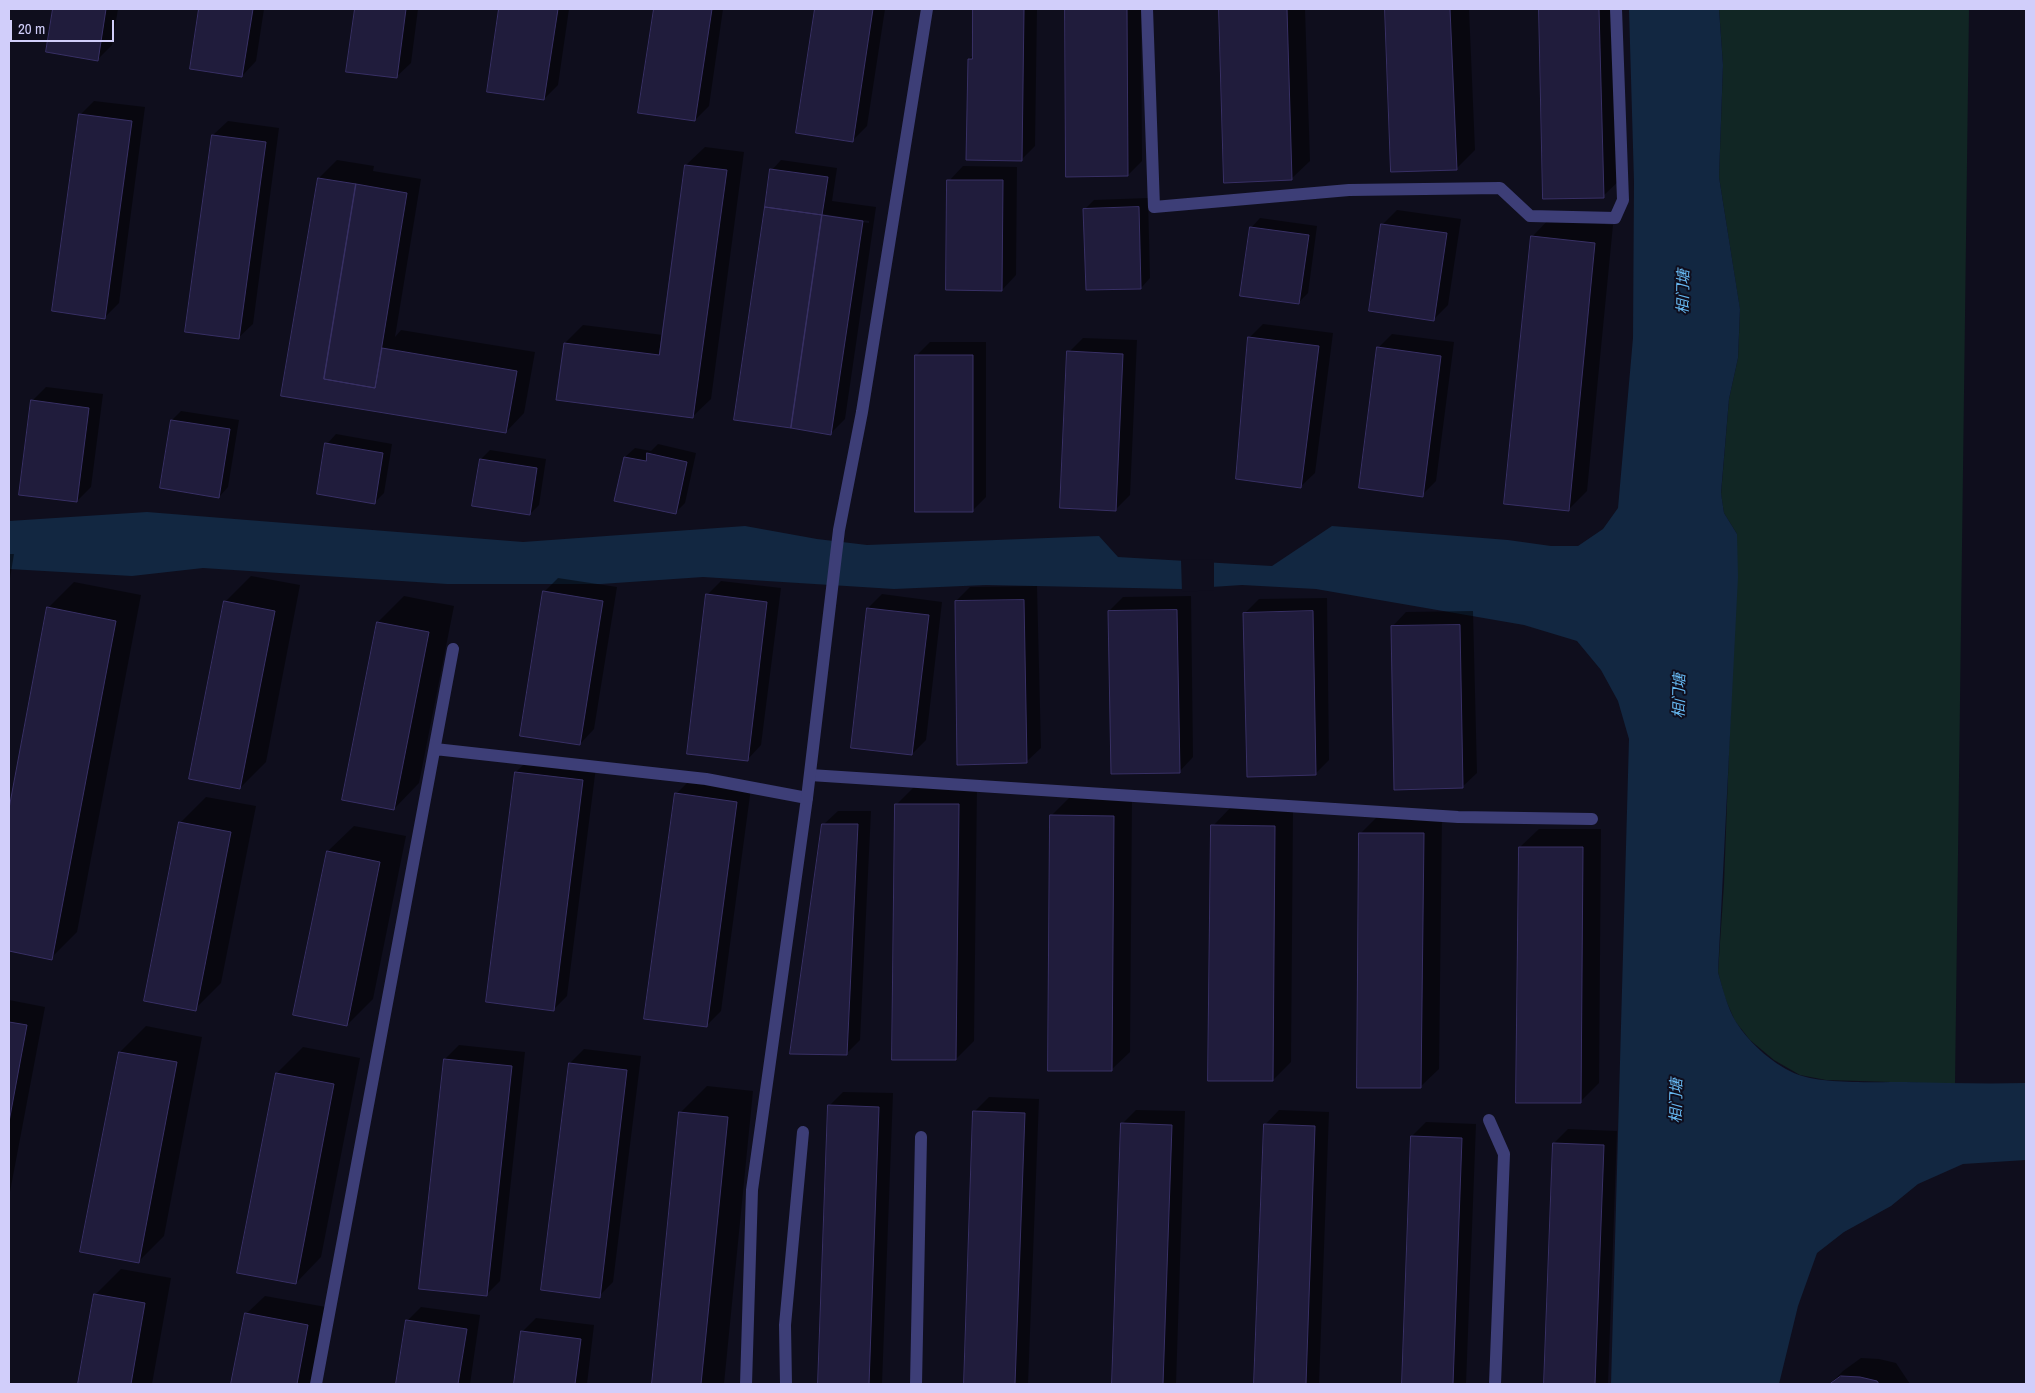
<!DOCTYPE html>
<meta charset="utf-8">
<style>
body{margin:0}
#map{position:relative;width:2035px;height:1393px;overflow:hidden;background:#0f0e1d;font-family:"Archivo Narrow",sans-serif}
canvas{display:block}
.frame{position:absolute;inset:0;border:10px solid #d1cefa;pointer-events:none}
.scale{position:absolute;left:10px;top:20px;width:104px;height:22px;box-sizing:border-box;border:2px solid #d1cefa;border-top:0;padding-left:6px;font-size:15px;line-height:18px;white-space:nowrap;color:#d1cefa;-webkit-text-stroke:4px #0f0e1d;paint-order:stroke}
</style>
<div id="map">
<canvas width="2035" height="1393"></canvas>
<div class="frame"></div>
<div class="scale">20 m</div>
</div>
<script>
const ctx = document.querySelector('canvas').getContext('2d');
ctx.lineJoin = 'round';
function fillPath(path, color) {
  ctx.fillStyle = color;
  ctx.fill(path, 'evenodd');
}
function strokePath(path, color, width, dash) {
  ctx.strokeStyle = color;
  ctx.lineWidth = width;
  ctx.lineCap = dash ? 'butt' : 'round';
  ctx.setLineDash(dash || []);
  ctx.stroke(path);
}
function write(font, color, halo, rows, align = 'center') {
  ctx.font = font + ' "Archivo Narrow","Noto Sans SC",sans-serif';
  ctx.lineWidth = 4;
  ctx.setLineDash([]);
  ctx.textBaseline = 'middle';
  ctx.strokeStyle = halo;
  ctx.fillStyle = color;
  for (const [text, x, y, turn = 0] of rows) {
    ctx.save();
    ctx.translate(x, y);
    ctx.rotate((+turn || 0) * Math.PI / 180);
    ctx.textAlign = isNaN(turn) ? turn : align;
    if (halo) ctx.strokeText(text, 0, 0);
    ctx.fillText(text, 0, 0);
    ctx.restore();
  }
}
fillPath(new Path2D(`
 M1719,9H1969L1955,1084L1826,1080L1800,1075L1774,1060L1750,1040L1735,1021L1725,998L1718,972L1724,884L1737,534L1724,513L1721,494L1729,399L1738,358L1740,310L1719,177L1723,65Z`), '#112624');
fillPath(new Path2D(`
 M1629,9H1719L1723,65L1719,177L1740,309L1738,358L1729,399L1721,493L1724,513L1737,534L1738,577L1718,972C1723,989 1727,1007 1736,1022C1750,1044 1775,1066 1799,1075C1824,1084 1877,1082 1905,1082C1946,1083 1986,1084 2026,1083V1160L1963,1164L1918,1184L1891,1206L1844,1232L1817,1253L1798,1306L1779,1384H1611L1629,739L1618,701L1601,670L1577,641L1524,625L1316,589L1242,585L1181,589L986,585L894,589L703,577L601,584H447L203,568L132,576L9,569V521L147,512L523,542L745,526L817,539L867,545L1099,536L1118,557L1254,565L1272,566L1332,526L1508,540L1551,546H1578L1603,529L1618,508L1633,338L1634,182Z`), '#122741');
fillPath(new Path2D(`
 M1181,559L1214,560V590L1182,592Z`), '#0f0e1d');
fillPath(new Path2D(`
 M54,9H118L112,45L98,59L48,51Z
 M201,9H264L256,61L242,76L191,68Z
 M356,9H418L411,63L396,77L348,71Z
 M501,9H569L558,85L544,99L488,90Z
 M655,9H723L709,106L695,120L639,112Z
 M816,9H885L867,126L853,140L798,132Z
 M974,9H1037L1035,146L1021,160L969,59L973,55Z
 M1067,9H1141L1142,161L1128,175H1068Z
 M1220,9H1305L1310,161L1291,179L1225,181Z
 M1386,9H1469L1475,150L1456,169L1392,171Z
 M1540,9H1618L1622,178L1603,196L1544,197Z
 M94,101L145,107L119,303L105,317L80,115Z
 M228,121L279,128L253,324L238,338L213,135Z
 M705,147L744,152L711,399L692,417L565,343L583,325L663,335L686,165Z
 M337,160L374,166L373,171L421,179L395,337L401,330L535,352L524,413L506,432L283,395L319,178Z
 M781,160L837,168L832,201L876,207L845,419L831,433L735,419L772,170ZM776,207L869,221V223L776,210Z
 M963,166L1017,167L1016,275L1002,290L949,181Z
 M1148,198L1150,278L1141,288L1085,209L1094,200Z
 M1397,210L1461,219L1448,305L1434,319L1383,224Z
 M1260,218L1317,226L1308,293L1298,303L1251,228Z
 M1550,218L1613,225L1587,491L1569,509L1532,237Z
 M1263,324L1333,333L1315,473L1300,487L1249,338Z
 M1392,334L1454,342L1436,481L1422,495L1378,348Z
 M1083,338L1137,340L1130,495L1116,509L1069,352Z
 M930,342H986V497L972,511L916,356Z
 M46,387L103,394L91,487L77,501L32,401Z
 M181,411L239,420L228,487L219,497L161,487L172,420Z
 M336,434L392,444L384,493L374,503L327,444Z
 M658,444L696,453L685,503L676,512L616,500L625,457L635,448L651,451Z
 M490,450L546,459L539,505L530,514L473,505L481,459Z
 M9,554H14L9,584Z
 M251,576L300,585L266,762L240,788L225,602Z
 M558,578L617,587L594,729L580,744L544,592Z
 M721,581L781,588L761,745L747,760L707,595Z
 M74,582L141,595L77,932L51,958L9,950V815L48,608Z
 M1037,586L1041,748L1026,762L956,601L970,587Z
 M882,594L942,602L926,740L912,754L868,608Z
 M404,596L454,606L419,783L394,809L378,622Z
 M1191,596L1193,757L1179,772L1109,611L1123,597Z
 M1327,598L1329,760L1315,774L1245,613L1259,599Z
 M1473,611L1477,773L1462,787L1392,627L1406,612Z
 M530,758L596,767L567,996L553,1010L516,772Z
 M690,780L751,788L721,1011L707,1025L676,794Z
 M915,786H977L974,1041L956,1059L896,805Z
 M206,797L256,806L221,983L195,1009L180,823Z
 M1070,797L1132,798L1130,1052L1111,1070L1051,816Z
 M1231,807L1293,808L1291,1062L1273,1080L1213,826Z
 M838,811H871L860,1040L846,1054L823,825Z
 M1379,815H1442L1439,1069L1420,1087L1361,833Z
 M354,826L406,836L373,999L347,1025L328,851Z
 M1539,829H1601L1599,1083L1580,1102L1520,847Z
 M9,1000L45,1007L9,1197Z
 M146,1026L202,1037L164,1236L138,1262L120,1052Z
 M459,1045L525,1052L500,1281L486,1295L445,1059Z
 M303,1047L360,1058L321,1257L296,1283L277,1073Z
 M584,1049L641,1056L613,1282L599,1296L542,1289L570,1063Z
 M707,1086L753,1091L724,1384H654L681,1112Z
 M843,1092L893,1093L882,1384H819L829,1106Z
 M989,1097L1039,1099L1028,1384H965L975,1111Z
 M1136,1110L1185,1111L1176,1384H1113L1122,1124Z
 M1279,1110L1329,1112L1319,1384H1256L1265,1125Z
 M1426,1122L1476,1124L1466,1384H1403L1412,1136Z
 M1568,1129L1617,1131L1608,1384H1545L1554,1143Z
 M121,1269L171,1278L152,1384H79L95,1295Z
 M265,1296L326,1307L311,1384H233L246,1314Z
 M421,1307L480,1315L470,1384H397L407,1321Z
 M536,1318L594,1325L587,1384H515L522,1332Z
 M1861,1358L1879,1359L1896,1363L1910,1384H1830L1843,1371Z`), '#0007');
const building = new Path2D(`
 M53,9H106L98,61L46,52Z
 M199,9H253L242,77L190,69Z
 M355,9H406L397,78L346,72Z
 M499,9H558L544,100L487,92Z
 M654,9H712L695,121L638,113Z
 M815,9H873L853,142L796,133Z
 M973,9H1024L1022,161L966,160L968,59H972Z
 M1065,9H1127L1128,176L1066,177Z
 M1219,9H1287L1292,180L1224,183Z
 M1385,9H1450L1457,170L1391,172Z
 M1539,9H1599L1604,198L1543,199Z
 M79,114L132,121L105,319L52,311Z
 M212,135L266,142L239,339L185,332Z
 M685,165L727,170L693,418L556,400L564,343L659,355Z
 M770,169L828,177L822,215L765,207Z
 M318,178L356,184L324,379L375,388L382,348L517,371L506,433L281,396Z
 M947,180H1003L1002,291L946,290Z
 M356,184L407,193L375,388L324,379Z
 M765,207L822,215L791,428L734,420Z
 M1139,207L1141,289L1086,290L1083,209Z
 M822,215L863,221L831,435L791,428Z
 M1381,224L1447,233L1434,321L1369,311Z
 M1250,227L1309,235L1299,304L1240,296Z
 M1531,236L1595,243L1569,511L1504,504Z
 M1248,337L1319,346L1301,488L1236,479Z
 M1377,347L1441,356L1423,497L1359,488Z
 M1067,351L1123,354L1116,511L1060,508Z
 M915,355H973V512H915Z
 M31,400L89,408L77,502L19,495Z
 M171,420L230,429L219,498L160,488Z
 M325,443L383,453L375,504L317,494Z
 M647,453L687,462L676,514L614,501L624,457L646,461Z
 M480,459L537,468L530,515L472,506Z
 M543,591L603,601L580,745L520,736Z
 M706,594L767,602L748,761L687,754Z
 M1024,600L1027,763L957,765L955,601Z
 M224,601L275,611L240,789L189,779Z
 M47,607L116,621L52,960L9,951V809Z
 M867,608L929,615L912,755L851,748Z
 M1177,610L1180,773L1111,774L1108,611Z
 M1313,611L1316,775L1247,777L1243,613Z
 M377,622L429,632L394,810L342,800Z
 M1460,625L1463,788L1394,790L1391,626Z
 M515,772L583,780L554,1011L486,1002Z
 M675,793L737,802L707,1027L644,1019Z
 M895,804H959L956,1060H892Z
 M1050,815L1114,816L1112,1071H1048Z
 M179,822L231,832L196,1011L144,1001Z
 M822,824H858L847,1055L790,1054Z
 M1211,825L1275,826L1273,1081H1208Z
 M1359,833H1424L1421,1088H1357Z
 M1519,847H1583L1581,1103H1516Z
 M327,851L380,862L347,1026L293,1015Z
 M9,1022L27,1025L9,1122Z
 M119,1052L177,1062L139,1263L80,1252Z
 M444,1059L512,1066L487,1296L419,1289Z
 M569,1063L627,1070L600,1298L541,1290Z
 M276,1073L334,1084L296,1284L237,1273Z
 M828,1105L879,1107L869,1384H818Z
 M973,1111L1025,1113L1015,1384H964Z
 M679,1112L728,1117L701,1384H652Z
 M1121,1123L1172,1125L1163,1384H1112Z
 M1264,1124L1315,1126L1306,1384H1254Z
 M1411,1136L1462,1138L1453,1384H1402Z
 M1553,1143L1604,1145L1595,1384H1544Z
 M94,1294L145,1303L131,1384H78Z
 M245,1313L308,1325L297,1384H231Z
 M406,1320L467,1329L458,1384H396Z
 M521,1331L581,1339L575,1384H514Z
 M1841,1376L1860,1377L1877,1381L1879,1384H1830Z`);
fillPath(building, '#201c3c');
strokePath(building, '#383065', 1);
strokePath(new Path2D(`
 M1147,9L1154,207L1349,190L1500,188L1530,216L1615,218L1623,200L1616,9
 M435,749L706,779L807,798
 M810,775L1458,817L1592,819
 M1489,1120L1504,1154L1495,1384
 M316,1384L453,649
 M786,1384L785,1325L803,1132
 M916,1384L921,1137`), '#3d3e77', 12);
strokePath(new Path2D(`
 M746,1384L752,1190L807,798L839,530L862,412L927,9`), '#3d3e77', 12);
write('italic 15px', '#66b7f0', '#0f0e1d', [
 ["相门塘",1684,292,-89],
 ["相门塘",1680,696,-89],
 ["相门塘",1677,1101,-89]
]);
</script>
